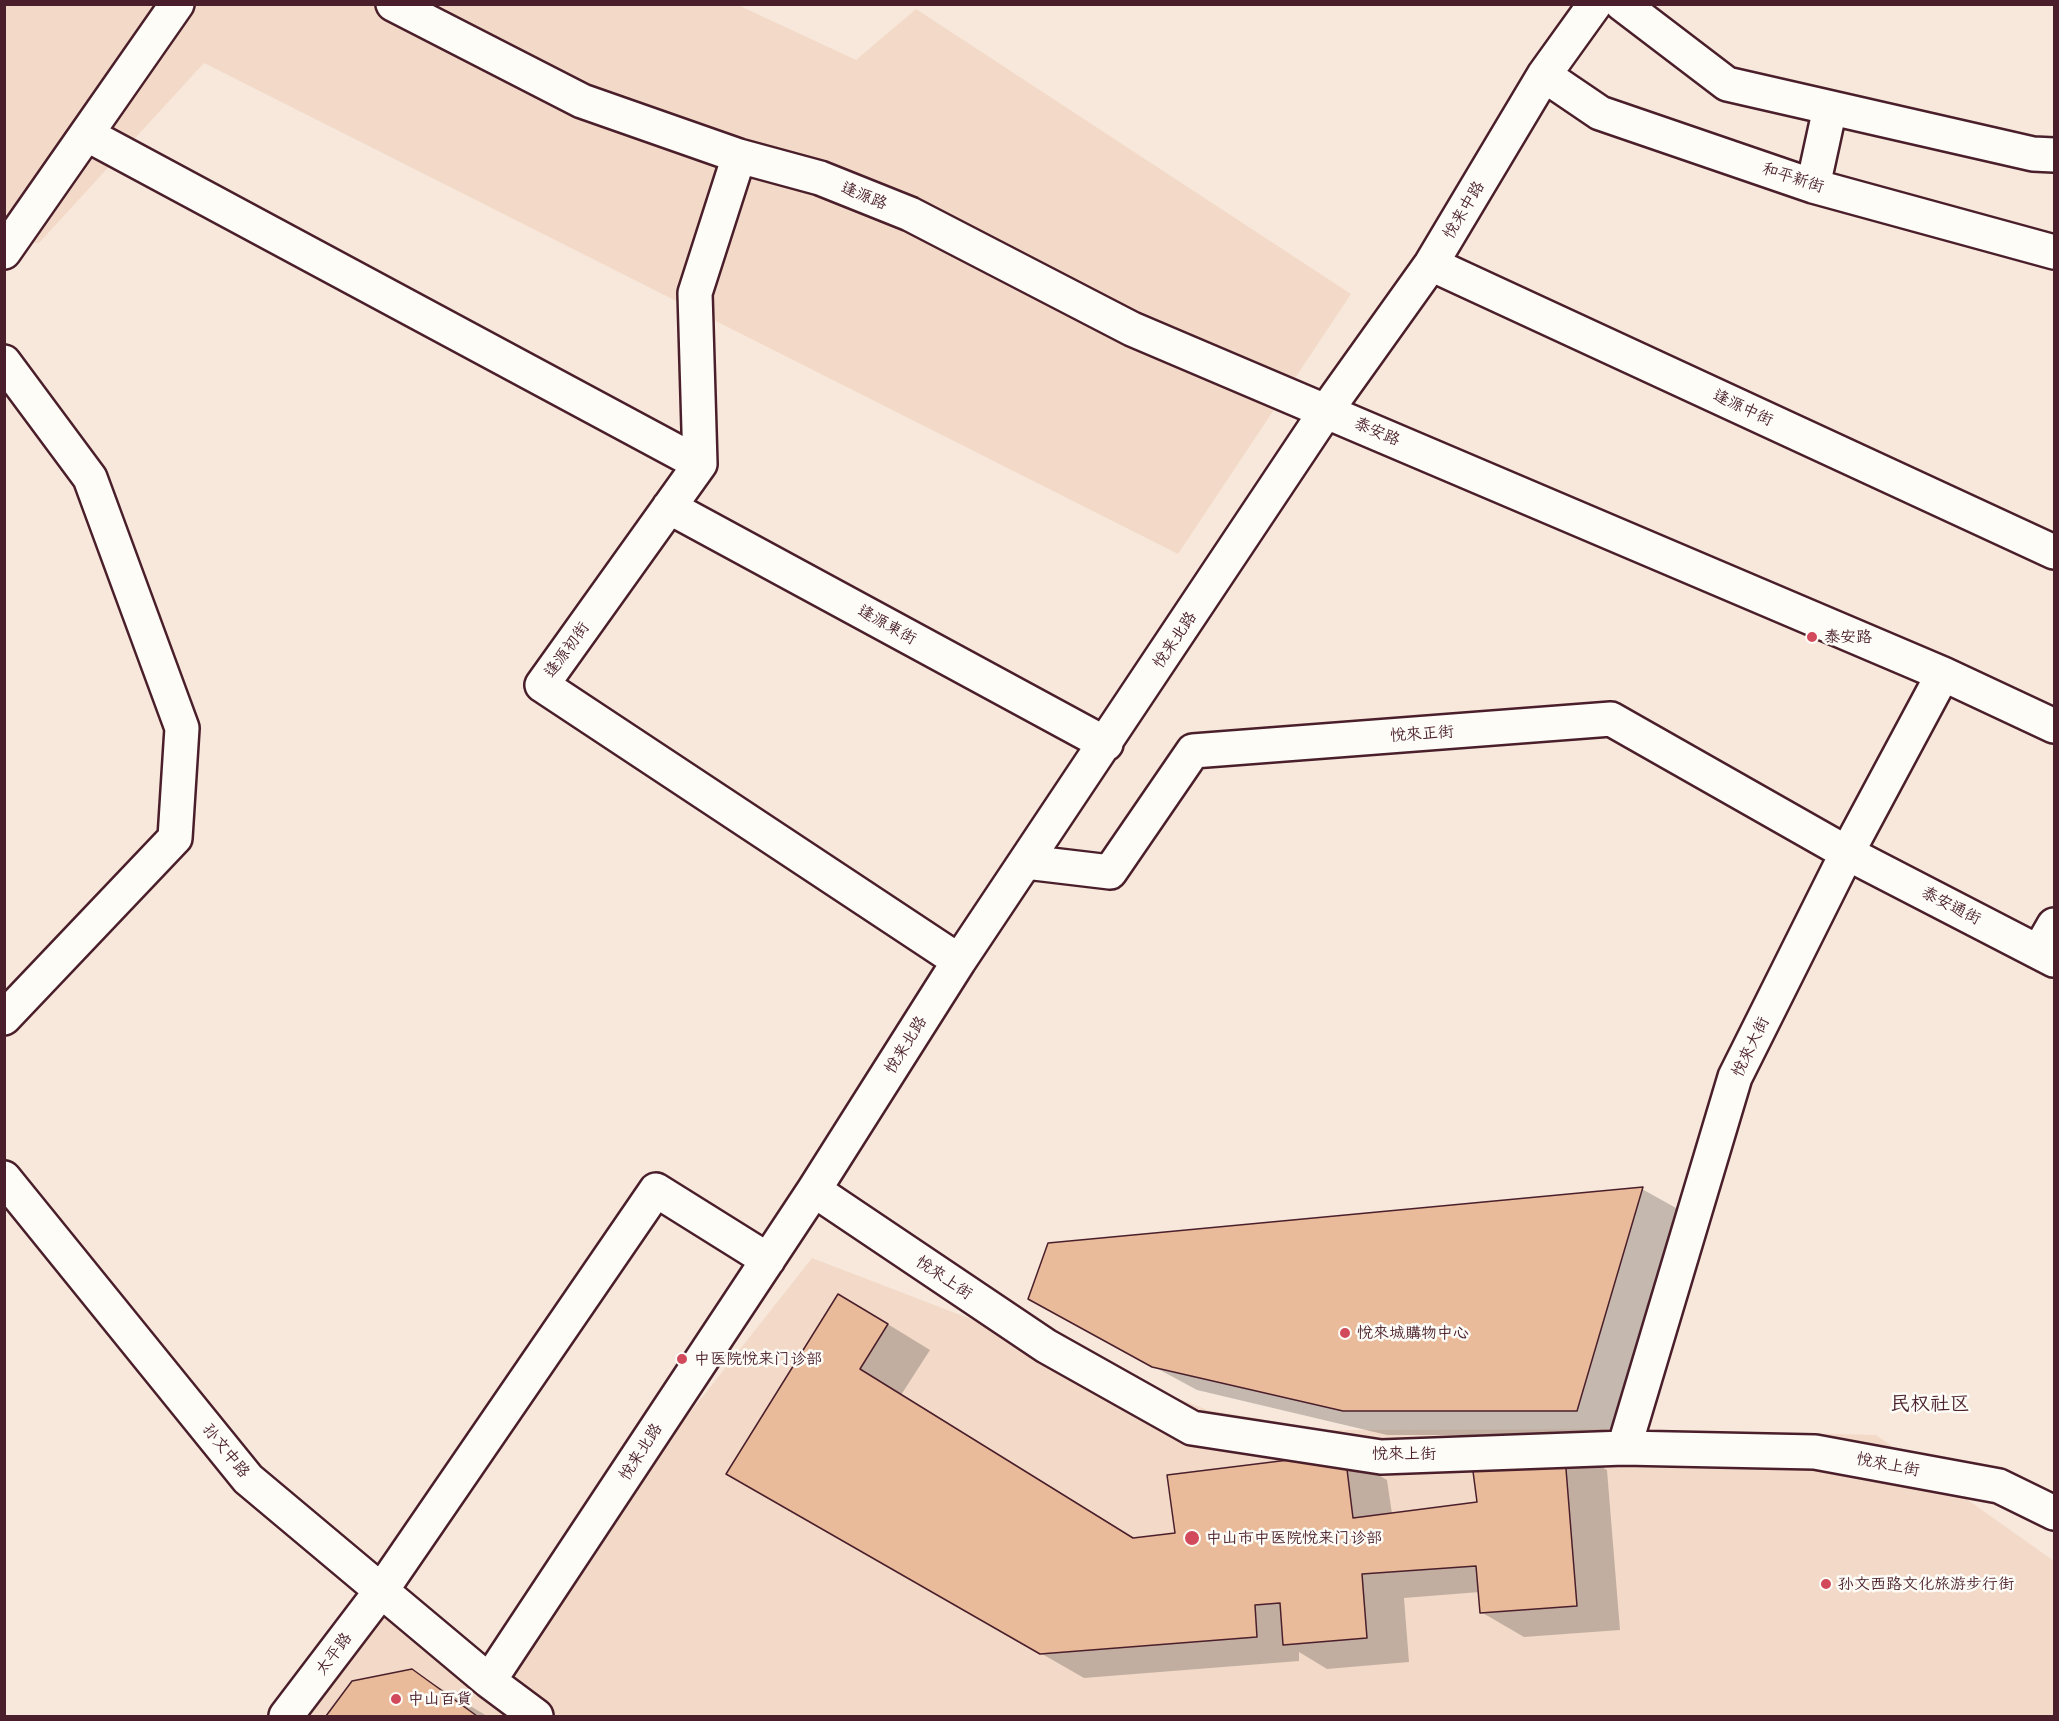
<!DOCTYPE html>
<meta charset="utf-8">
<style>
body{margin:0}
#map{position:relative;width:2059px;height:1721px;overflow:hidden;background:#f7e8db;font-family:Delius,sans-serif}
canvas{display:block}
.frame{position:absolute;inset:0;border:6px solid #4a1f2b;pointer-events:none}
</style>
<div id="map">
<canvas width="2059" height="1721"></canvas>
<div class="frame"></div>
</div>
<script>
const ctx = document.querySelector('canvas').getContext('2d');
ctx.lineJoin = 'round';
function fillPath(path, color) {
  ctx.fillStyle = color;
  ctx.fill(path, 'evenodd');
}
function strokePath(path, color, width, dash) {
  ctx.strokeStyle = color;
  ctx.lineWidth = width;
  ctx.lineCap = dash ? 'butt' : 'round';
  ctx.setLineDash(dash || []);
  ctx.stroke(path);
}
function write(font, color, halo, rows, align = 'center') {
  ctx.font = font + ' Delius,"LXGW WenKai TC",sans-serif';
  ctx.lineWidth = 5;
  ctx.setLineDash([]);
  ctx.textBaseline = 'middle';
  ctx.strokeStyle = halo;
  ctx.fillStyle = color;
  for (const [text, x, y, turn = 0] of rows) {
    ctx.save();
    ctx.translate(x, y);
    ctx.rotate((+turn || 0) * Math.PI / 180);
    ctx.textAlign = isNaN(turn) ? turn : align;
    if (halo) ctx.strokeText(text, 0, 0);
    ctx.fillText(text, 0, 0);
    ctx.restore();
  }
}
fillPath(new Path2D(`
 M5,5H738L856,60L916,9L1351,294L1178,554L204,63L39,243H5Z
 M812,1258L1208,1410L1324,1430L1631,1429L1876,1435L2054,1561V1716H290L374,1609L519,1670L647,1467Z`), '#f3dac8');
fillPath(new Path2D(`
 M1642,1189L1685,1213L1620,1435H1387L1197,1390L1073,1323Z
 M881,1320L930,1350L901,1395L1135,1539L1176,1534L1344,1455L1387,1480L1392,1514L1478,1504L1564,1446L1607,1470L1620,1630L1524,1637L1481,1612L1480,1592L1404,1598L1409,1662L1327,1669L1299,1652V1661L1084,1678L728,1474Z
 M412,1671L487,1716H328L353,1682Z`), '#0003');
const building = new Path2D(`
 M1643,1187L1577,1411H1343L1152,1367L1028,1299L1048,1243Z
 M838,1294L888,1324L860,1369L1133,1538L1175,1533L1167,1475L1345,1453L1353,1518L1477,1502L1471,1456L1564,1444L1577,1606L1480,1613L1476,1566L1362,1574L1367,1638L1283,1645L1280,1603L1255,1605L1257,1637L1040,1654L726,1474Z
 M412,1669L477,1716H326L352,1681Z`);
fillPath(building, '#e9bb9a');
strokePath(building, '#4a1f2b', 1.5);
const minor = new Path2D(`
 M393,4L582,101L739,156L820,178L910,214L1132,329L1943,674L2054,726
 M1622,4L1727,84L2033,154L2054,155
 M1544,75L1600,113L1813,186L2054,252
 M88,135L700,464
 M739,156L695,293L700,464L542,685L959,961
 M1813,186L1830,108
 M4,252L177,4
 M1431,264L2054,552
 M4,362L90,478L182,728L175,838L4,1018
 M669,507L1106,744
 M1026,862L1110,872L1193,751L1611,719L1847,853L2054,960
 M2039,951L2054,925
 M4,1178L248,1479L489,1681L536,1716
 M814,1190L1046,1346L1192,1428L1381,1457L1624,1448L1815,1452L1999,1486L2054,1513
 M1624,1448L1735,1077L1847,853L1943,674
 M489,1681L814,1190L959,961L1326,411L1431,264L1544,75L1595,4
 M286,1716L381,1591L656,1190L768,1260`);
strokePath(minor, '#4a1f2b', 38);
strokePath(minor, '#fdfcf7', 33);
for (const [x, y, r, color] of [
 [1812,637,6,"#d1495b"],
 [1345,1333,6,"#d1495b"],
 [682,1359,6,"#d1495b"],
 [1192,1538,8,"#d1495b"],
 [1826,1584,6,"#d1495b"],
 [396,1699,6,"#d1495b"]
]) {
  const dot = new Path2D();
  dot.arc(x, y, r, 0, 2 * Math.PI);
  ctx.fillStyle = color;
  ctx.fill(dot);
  strokePath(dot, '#fdfcf7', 2);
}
write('16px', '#4a1f2b', '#fdfcf7', [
 ["和平新街",1793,178,18],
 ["逢源路",864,196,22],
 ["悦来中路",1464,210,-59],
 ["逢源中街",1743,408,25],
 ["泰安路",1377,432,23],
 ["逢源東街",887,625,29],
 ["悦来北路",1175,640,-56],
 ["逢源初街",567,650,-54],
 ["悅來正街",1422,734,-4],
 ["泰安通街",1951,906,27],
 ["悦来北路",906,1045,-58],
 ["悅來大街",1751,1047,-64],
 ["悅來上街",944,1278,34],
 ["孙文中路",226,1451,51],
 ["悦来北路",641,1452,-57],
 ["悅來上街",1404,1454],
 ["悅來上街",1888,1465,11],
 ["太平路",334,1654,-53]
]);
write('16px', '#4a1f2b', '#fdfcf7', [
 ["泰安路",1824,637],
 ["悅來城購物中心",1357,1333],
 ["中医院悦来门诊部",694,1359],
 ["中山市中医院悦来门诊部",1206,1538],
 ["孙文西路文化旅游步行街",1838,1584],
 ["中山百貨",408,1699]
], 'left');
write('20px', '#4a1f2b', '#fdfcf7', [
 ["民权社区",1930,1404]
]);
</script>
